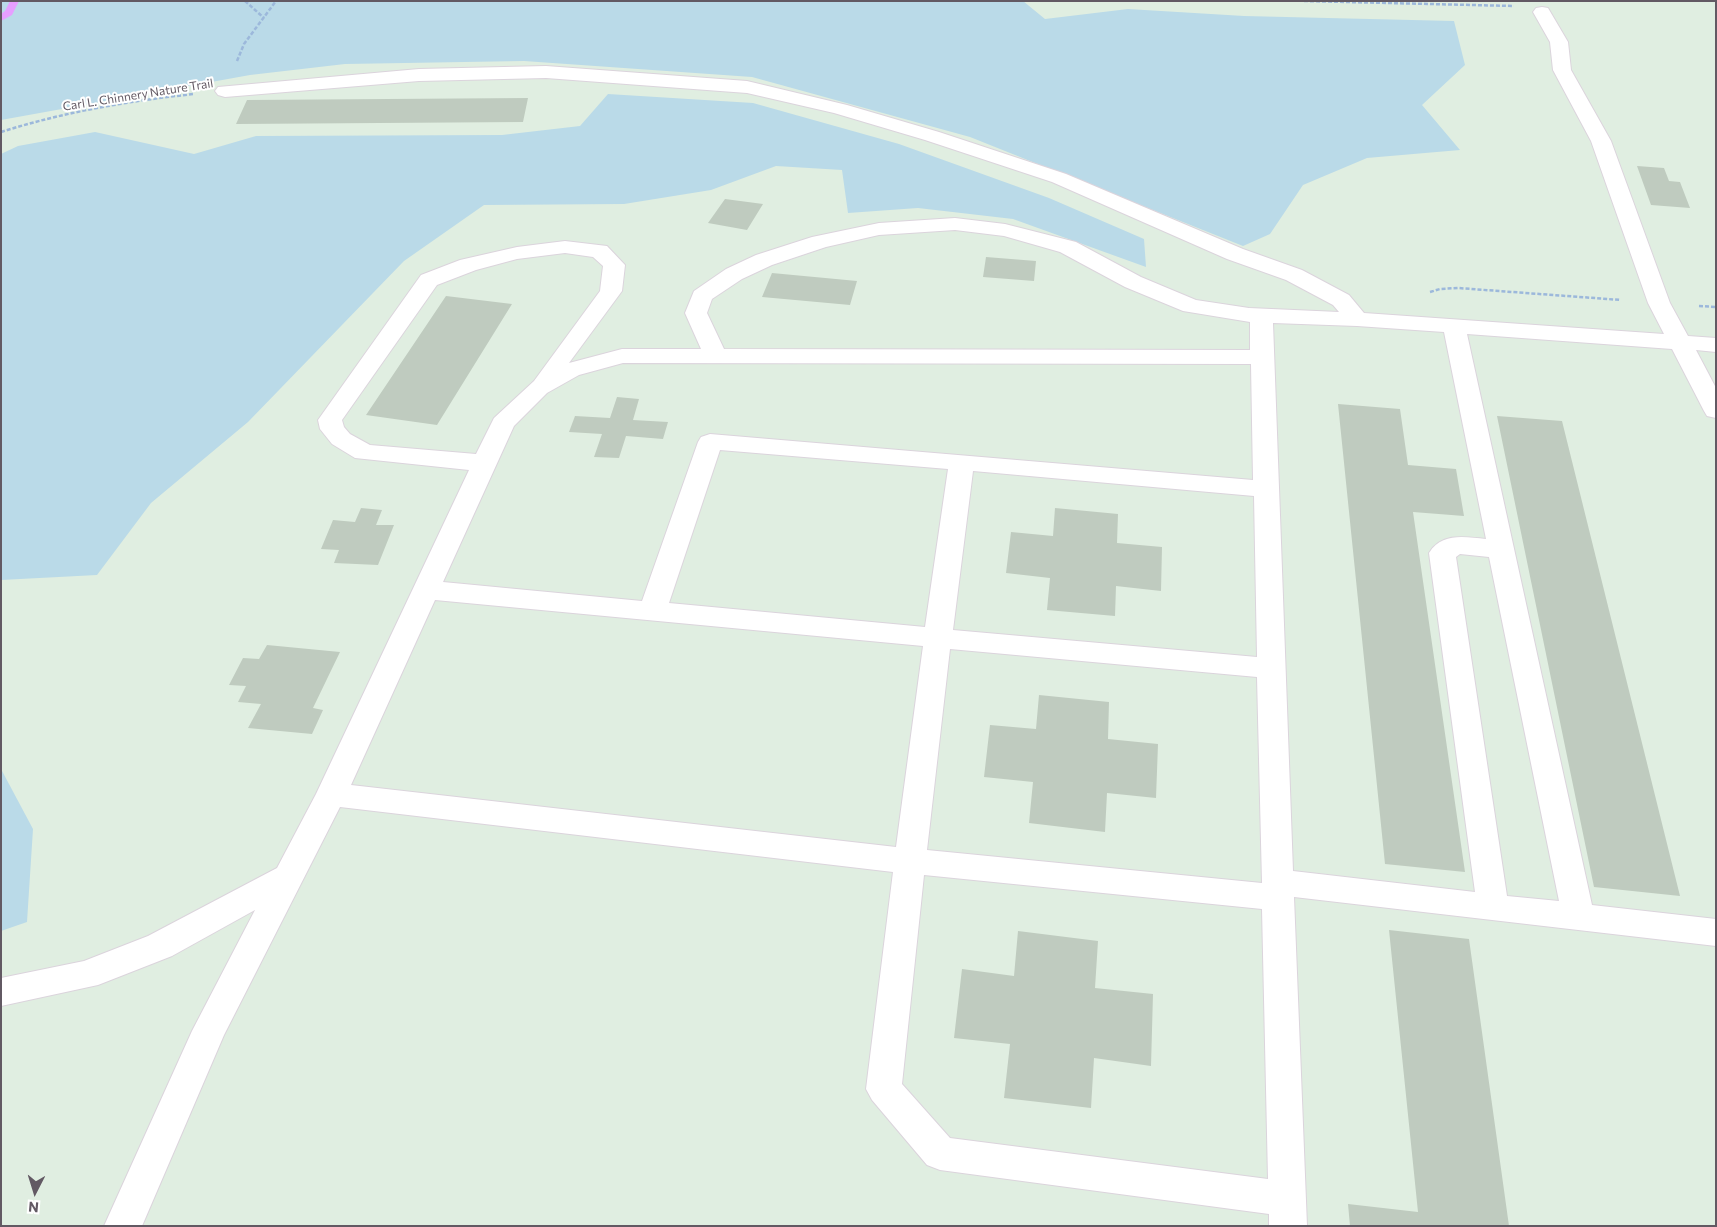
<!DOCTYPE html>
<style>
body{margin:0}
#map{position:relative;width:1717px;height:1227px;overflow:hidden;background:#e0eee1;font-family:Commissioner,sans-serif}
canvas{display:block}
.frame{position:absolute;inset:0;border:2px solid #625963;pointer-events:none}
.north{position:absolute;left:10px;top:1167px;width:50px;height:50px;-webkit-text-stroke:4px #fff;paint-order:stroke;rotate:185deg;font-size:14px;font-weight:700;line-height:20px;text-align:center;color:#625963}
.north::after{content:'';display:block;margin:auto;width:18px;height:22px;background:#625963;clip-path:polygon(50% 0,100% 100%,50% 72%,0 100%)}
</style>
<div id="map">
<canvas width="1717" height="1227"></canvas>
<div class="frame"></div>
<div class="north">N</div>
</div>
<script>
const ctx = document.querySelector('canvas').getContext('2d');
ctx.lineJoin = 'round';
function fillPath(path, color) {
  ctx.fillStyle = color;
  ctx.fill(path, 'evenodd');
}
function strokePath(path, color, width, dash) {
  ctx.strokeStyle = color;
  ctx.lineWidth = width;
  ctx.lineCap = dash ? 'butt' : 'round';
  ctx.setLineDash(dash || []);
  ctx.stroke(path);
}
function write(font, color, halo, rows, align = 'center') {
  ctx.font = font + ' Commissioner,sans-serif';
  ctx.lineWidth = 4;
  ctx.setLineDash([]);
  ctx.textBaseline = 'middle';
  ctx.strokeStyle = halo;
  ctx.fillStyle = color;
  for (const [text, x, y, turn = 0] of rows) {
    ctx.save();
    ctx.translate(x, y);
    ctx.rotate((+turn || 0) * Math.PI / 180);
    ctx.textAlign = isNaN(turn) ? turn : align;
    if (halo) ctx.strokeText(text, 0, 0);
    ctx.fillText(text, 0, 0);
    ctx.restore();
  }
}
fillPath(new Path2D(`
 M1,1H1023L1045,19L1128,9L1244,16L1454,21L1465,65L1422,105L1460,150L1367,158L1303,185L1270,234L1243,246L970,137L752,77L524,61L345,64L250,75L1,120Z
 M608,94L753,103L899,144L1049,198L1144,239L1146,267L1013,219L918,208L848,213L842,170L776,166L711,190L624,204L484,205L404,261L248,422L151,503L97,575L1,580V154L18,146L95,132L194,154L256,136L502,135L580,126Z
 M1,769L33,829L27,922L1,931Z`), '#badae8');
fillPath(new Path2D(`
 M10,1H19L12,15L1,21V14L5,11Z`), '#e69fff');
fillPath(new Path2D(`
 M528,98L523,122L236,124L247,100Z
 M1637,166L1664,168L1669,181L1680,182L1690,208L1651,205Z
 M725,199L763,204L747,230L708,223Z
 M986,257L1036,261L1034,281L983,277Z
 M772,273L857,281L850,305L762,297Z
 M446,296L512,304L437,425L366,415Z
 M617,397L639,399L633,420L668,422L663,439L626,436L619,458L594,457L602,434L569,432L575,416L610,418Z
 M1338,404L1400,409L1408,465L1456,469L1464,516L1413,512L1465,872L1385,864Z
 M1497,416L1562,421L1680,896L1594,887Z
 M361,508L382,510L376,525H394L378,565L334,563L339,550L321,549L333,520L355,522Z
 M1055,508L1118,514L1117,543L1162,547L1161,591L1116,586L1115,616L1047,610L1050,578L1006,573L1011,532L1053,536Z
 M267,645L340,652L313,708L323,710L312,734L248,728L261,704L238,702L246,686L229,685L243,658L259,659Z
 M1039,695L1109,702L1108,739L1158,744L1156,798L1107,793L1105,832L1029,823L1033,782L984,777L990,725L1036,729Z
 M1389,930L1469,939L1509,1226H1350L1348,1204L1418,1212Z
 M1018,931L1098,941L1095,988L1153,994L1151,1066L1094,1058L1091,1108L1004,1098L1010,1044L954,1038L962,969L1014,976Z`), '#bfcbbf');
const service = new Path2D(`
 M1542,7L1548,8L1568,42L1571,70L1611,141L1670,303L1688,336L1716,338V352L1696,350L1716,388V418L1707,416L1704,411L1672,349L1467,334L1592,905L1716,919V946L1294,897L1307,1226H1269V1214L940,1170L927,1165L872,1100L866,1089L893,872L340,807L224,1035L142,1226H104L192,1031L255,910L172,956L98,985L1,1006V978L84,961L148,936L277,868L316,794L469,470L355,458L332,444L320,429L318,420L421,275L460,260L517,247L565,241L607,246L625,265L622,291L569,363L622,349H701L685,313L694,291L726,269L756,255L812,237L879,223L955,218L1005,224L1076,242L1141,277L1196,300L1249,308L1339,312L1333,305L1286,280L1227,259L1052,182L925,140L834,113L747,93L546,78L419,81L225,97L218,95L215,91L218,87L419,69L546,66L747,81L847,105L939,132L1066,174L1243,249L1302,270L1349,295L1364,313L1664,334L1648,303L1591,141L1553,70L1550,42L1533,12L1536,8ZM955,230L1004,236L1060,252L1125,287L1183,311L1250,322V350L724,349L707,313L712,299L742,279L772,265L826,247L879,235ZM565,253L593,257L603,266L600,291L534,381L494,418L476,454L370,445L350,434L344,427L342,420L437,285L476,270L517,259ZM1273,323L1357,326L1444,332L1486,539C1465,537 1442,532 1429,553L1475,892L1293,871ZM623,363L1251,364L1253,480L710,434L701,437L698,442L642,601L443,582L514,426L547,393L579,375ZM720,450L948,469L925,627L669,603ZM973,471L1254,496L1257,657L953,630ZM1460,554L1489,557L1559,901L1507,896L1456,557ZM435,600L923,646L896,847L351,785ZM950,649L1257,677L1262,883L927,850ZM924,875L1262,909L1268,1179L950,1138L902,1084Z`);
strokePath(service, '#dbd4dc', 2);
strokePath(new Path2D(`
 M245,1L264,18
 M1304,1L1514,6
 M237,61L244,44L276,1
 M1,132C64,112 128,101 194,94
 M1430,292L1440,289L1458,288L1621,300
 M1699,306L1716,307`), '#9cb8db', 2.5, [4, 2]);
fillPath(service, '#fff');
write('12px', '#625963', '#fff', [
 ["Carl L. Chinnery Nature Trail",138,95,-9]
]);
</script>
